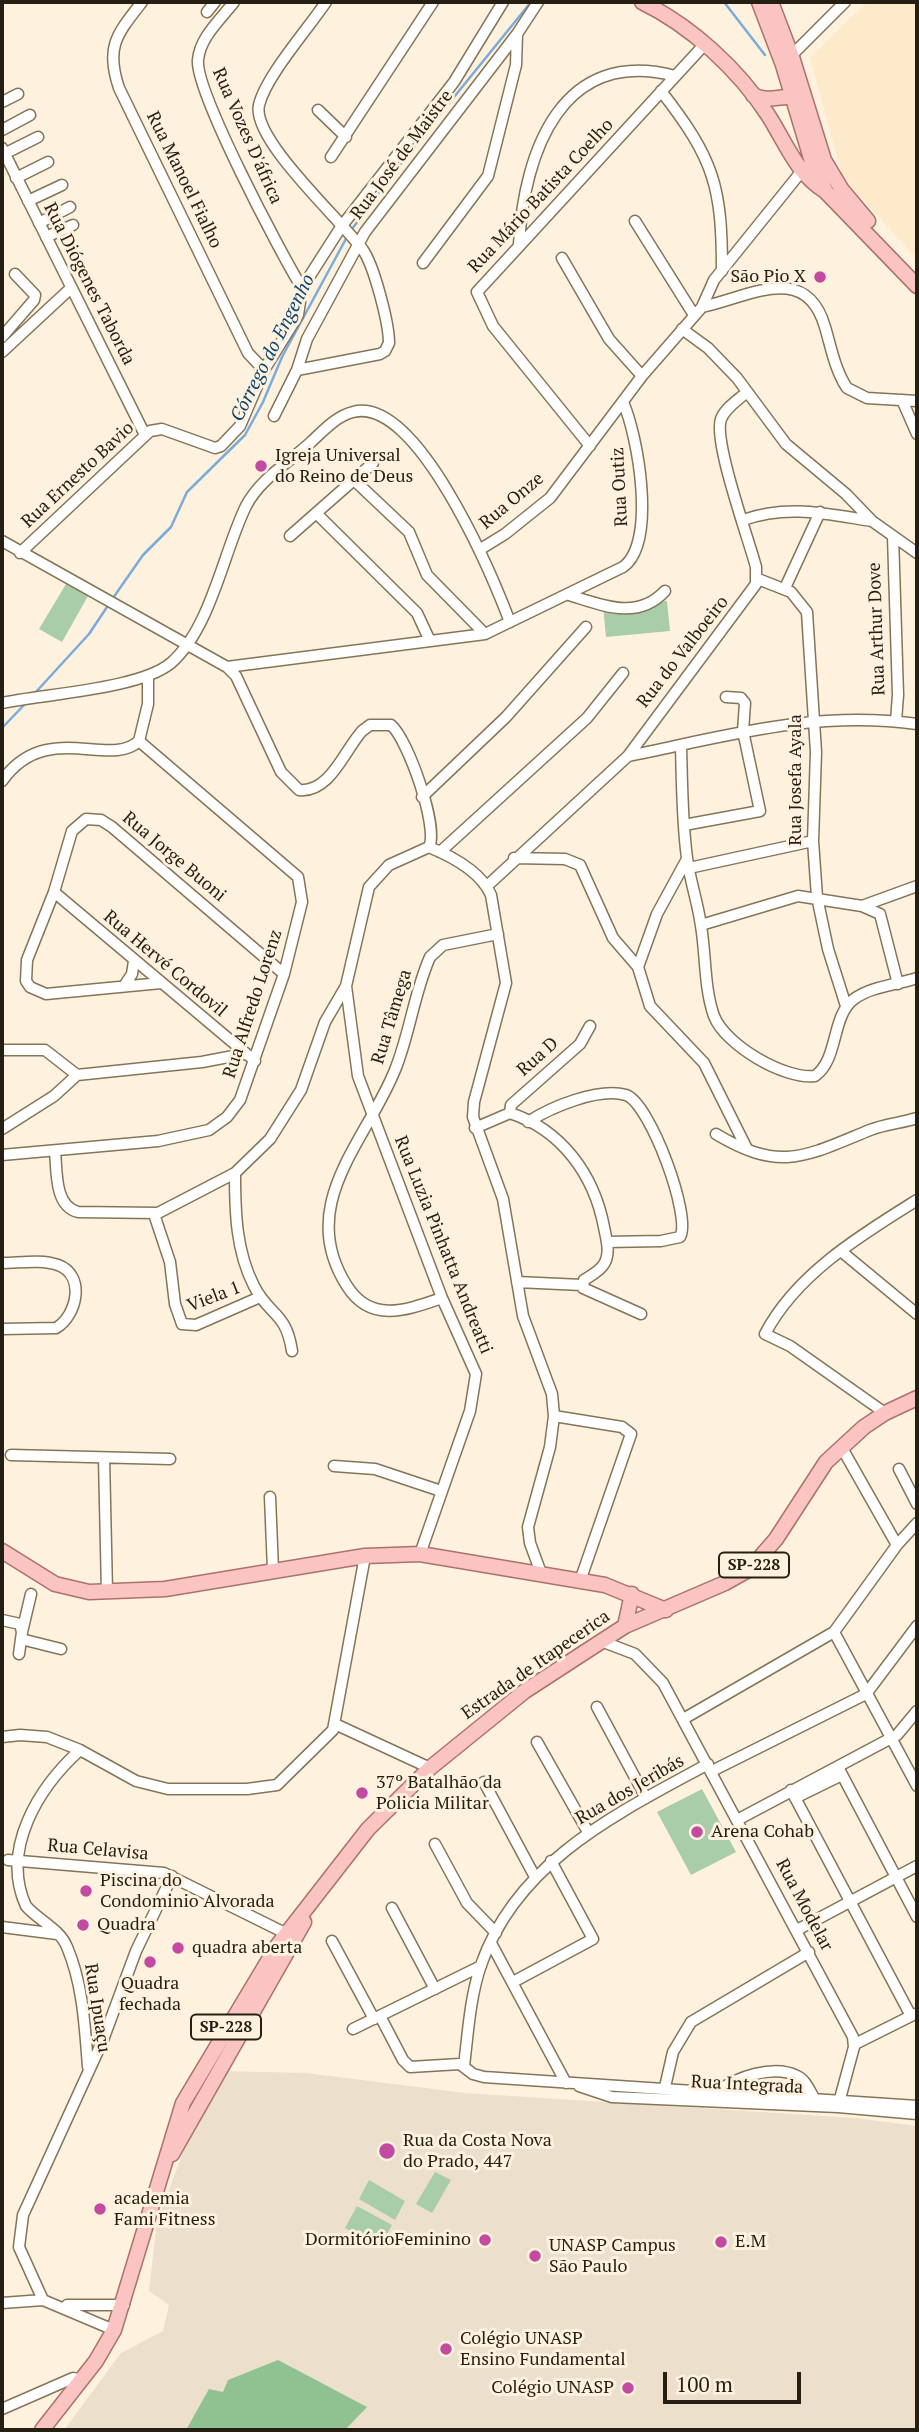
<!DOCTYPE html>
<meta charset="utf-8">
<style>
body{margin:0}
#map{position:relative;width:919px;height:2432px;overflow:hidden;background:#fef2df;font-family:"PT Serif",serif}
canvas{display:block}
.frame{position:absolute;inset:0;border:4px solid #251e12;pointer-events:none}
.scale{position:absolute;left:663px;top:2372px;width:138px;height:32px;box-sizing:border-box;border:4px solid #251e12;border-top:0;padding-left:9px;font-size:21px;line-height:24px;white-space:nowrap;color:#251e12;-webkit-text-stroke:5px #fef2df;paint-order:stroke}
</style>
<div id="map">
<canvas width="919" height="2432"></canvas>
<div class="frame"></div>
<div class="scale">100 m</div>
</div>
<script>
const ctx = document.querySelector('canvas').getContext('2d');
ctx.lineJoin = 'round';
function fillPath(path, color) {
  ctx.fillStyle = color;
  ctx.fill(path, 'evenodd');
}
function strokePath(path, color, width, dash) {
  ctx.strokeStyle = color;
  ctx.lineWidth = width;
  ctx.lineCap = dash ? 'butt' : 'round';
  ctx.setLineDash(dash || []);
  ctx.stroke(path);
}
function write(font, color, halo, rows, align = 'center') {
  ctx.font = font + ' "PT Serif",serif';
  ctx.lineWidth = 6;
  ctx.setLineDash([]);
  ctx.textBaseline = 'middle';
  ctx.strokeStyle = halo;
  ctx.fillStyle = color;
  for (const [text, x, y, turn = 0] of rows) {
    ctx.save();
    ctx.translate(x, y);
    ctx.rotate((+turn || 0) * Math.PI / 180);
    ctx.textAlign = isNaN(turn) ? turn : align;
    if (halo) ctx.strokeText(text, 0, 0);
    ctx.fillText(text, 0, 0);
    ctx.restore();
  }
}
fillPath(new Path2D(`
 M867,2H917V259L842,176L810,58Z`), '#fdeacb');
fillPath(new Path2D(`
 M223,2071L306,2073L465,2093L856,2118L917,2126V2430H64L121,2353L163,2331L169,2305L149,2291L157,2221L199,2110Z`), '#ece0cc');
fillPath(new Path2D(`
 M66,584L88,596L62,642L39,629Z
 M667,601L670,631L606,637L603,606Z
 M702,1789L736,1852L691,1875L657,1812Z
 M435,2172L451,2180L432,2213L416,2204Z
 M369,2180L405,2201L395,2220L359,2199Z
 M357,2206L392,2225L380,2247L345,2228Z`), '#a9cda9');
fillPath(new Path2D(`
 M278,2360L367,2407L345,2430H186L209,2389L223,2392L228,2380Z`), '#8fc290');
strokePath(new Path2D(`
 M724,2L765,55
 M352,229L412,149L531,2
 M113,598L143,555L171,527L187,492L245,435L263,402L282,357L348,235
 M35,693L89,634L109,604
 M2,728L26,703`), '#7babdb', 2.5);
const minor = new Path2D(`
 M142,2C117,34 105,47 119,88L248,353L264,370
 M234,2C221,19 200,37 198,60C195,91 281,254 302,288
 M207,12L215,2
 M788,59L845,2
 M661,91C714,159 722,186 722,271
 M2,102L18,94
 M318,110L346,137
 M2,130L30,115
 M2,148L145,435
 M4,154L38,137
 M331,157L433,2
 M16,178L48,162
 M28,201L62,185
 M635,221L694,315
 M39,223L70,207
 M46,237L73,225
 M519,244C524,152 562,46 675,76
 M562,258L609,339L642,376
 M423,263L488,176L516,65L517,34
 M702,307C749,297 806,261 825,327C831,347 835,370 847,388L867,398L917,401
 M682,329L708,348L737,378L786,444L846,494L872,521L917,553
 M2,337L34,300L35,295L15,274
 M2,352L71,288
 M297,370L380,354L385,351L389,343C389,323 374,266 363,250C341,220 251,139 259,105C266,76 308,29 326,2
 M902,400L917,434
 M274,416L297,370L307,339L365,232L517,34L538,2
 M590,446L493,326L477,292L704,45
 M354,480L409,532L427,575L485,634
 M316,513L417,613L430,641
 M743,520C788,504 827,514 872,521
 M290,536L373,463
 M893,536L898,695L896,721
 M2,541L227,667L236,676L281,772L299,790C330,793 344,751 362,731L370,725H391C408,739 439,828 429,847
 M479,550L505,534L550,498L642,376L702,307L714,280L801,172L808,171
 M20,553L150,431L162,429L215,448L221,446L240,426L264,370L298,315L302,288L341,227L454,82L503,2
 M758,579L791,592L807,612L816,752L813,841L817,897L828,949L846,1006
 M785,588L820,512
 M569,595C602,605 637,621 665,591
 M227,667L485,634L623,567C657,543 638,436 623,402
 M2,703C45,694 140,689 171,663C211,628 223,553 246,506C260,479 288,463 310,443C322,432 336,416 353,412C417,395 492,575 510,622
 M681,745C682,783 682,821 687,858C690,881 698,903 701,926C706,955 704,988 714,1016C725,1045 785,1080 815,1076C839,1059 831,1016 854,999C872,986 897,985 917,978
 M628,756C727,736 814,710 917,724
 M2,781C46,719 109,769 139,741L148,704V677
 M422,797L506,717L586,627
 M684,825L760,811L743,731L745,703L741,698L726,697
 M440,852L587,718L623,673
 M514,858L565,859L580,865L613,938L638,967L650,1006L704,1063L746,1147
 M689,868L813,841
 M487,886L628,756L756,584V567C749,540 713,441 721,419C725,408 738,400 747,392
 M54,892L255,1061
 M862,906L917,886
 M701,925L798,896L862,906L880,914L898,984
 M638,967L657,914L687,859
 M161,983L46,994L30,987L26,981L27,960L54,892L72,831L86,819L101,820L112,827L284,974
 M124,986L132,974L134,961
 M346,986L358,1076L442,1298L476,1374L470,1411L420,1554
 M2,1050H45L77,1075L54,1096L2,1129
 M77,1075L202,1062L244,1054
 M510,1113L511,1105L580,1044L590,1026
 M528,1122C551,1107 599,1087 626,1095C650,1103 692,1217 680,1237L661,1241L607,1242
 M475,1128L510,1113C562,1130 594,1175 604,1227C606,1238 611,1253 604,1264C600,1271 590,1276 584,1280L583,1288L641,1314
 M716,1134C781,1173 806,1156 870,1130C885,1124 902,1123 917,1118
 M55,1151C57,1170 54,1206 78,1212L158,1213L235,1173L270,1139L301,1090L325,1022L346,986L369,887L389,865L429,847C451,856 481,872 491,895L506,983L474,1102L473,1117L503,1199L523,1316L552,1394L554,1416L550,1447L528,1527L530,1543L541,1573
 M2,1155L158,1141L209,1130L227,1117L240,1100L284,974L302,902L298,877L139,741
 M235,1173C235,1212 236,1251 254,1286C269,1316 286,1311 292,1351
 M154,1214L170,1262L175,1304L182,1324L196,1325L260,1297
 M842,1252L917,1314
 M2,1263C19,1263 41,1259 58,1265C86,1275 77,1316 56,1328L2,1329
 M517,1282L582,1285
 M442,1298C407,1310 371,1324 347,1286C295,1205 366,1142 395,1070C410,1033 414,993 430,957L443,945L498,934
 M885,1413L790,1346L765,1334C796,1274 861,1235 917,1200
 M554,1416L622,1427L631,1434L580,1581
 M842,1448L897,1545
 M11,1455L170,1459
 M104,1458L107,1592
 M334,1466L375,1469L441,1491
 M899,1469L917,1504
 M270,1497L273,1570
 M2,1620L20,1624L22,1632L19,1654
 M22,1632L31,1594
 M834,1632L917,1786
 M21,1639L61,1649
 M601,1641L635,1654L663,1683L853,2037L854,2047L838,2106
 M597,1707L646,1798
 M685,1718L834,1632L897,1545L917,1523
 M335,1724L430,1768
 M2,1737L20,1735L47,1737L80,1750L136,1781L168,1789H247L277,1785L333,1730L365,1556
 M537,1742L588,1832
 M80,1750C39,1787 0,1849 26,1906C38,1920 60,1929 67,1947C83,1984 85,2028 88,2067
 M838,1767L917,1917
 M712,1771L866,1694L917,1626
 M484,1782L535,1877
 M791,1790L911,2016
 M795,1798L842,1775
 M739,1819L897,1735L917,1711
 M435,1844L467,1903L496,1933
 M8,1860L164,1873L291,1936
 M392,1908L435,1989
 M2,1927L57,1934
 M797,1930L917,1866
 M332,1941L374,2019
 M491,1943L566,2083
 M513,1982L593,1939L551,1861
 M380,2016L403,2060L410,2067L460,2064L473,2074L484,2077L917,2106
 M353,2029L481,1966
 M855,2044L915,2014
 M464,2066C468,2033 470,1997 481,1965C517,1861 618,1813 708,1764
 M579,2086L612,2097L838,2107L917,2114
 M665,2087L673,2052L691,2022L809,1952
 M717,2092C736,2077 774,2064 797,2076C805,2079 810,2091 814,2098
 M43,2300L19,2247L23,2215L103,2040L136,1951L172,1876
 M2,2303L43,2300L114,2330
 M67,2305H124
 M2,2409L73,2378L82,2380`);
const major = new Path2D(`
 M642,2C691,26 738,69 768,115C786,143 796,173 825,191
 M759,2L783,65L812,162L826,192L917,286
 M771,2L792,57L824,160L842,190L868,221
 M753,95C771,104 784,93 801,98
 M2,1551L55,1584L89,1592L165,1589L365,1556L420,1554L605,1585L666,1610
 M625,1626L632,1594
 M172,2154L304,1922
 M42,2430L96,2361L114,2330L183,2103L277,1946L368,1829L430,1768L525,1691L625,1626L725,1583L750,1569L776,1539L826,1462L864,1427L885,1413L917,1398`);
strokePath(minor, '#857457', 13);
strokePath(major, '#ac716a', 17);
strokePath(minor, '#fff', 10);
strokePath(major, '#f9c4c2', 14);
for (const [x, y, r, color] of [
 [820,277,7,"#c24aa0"],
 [261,466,7,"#c24aa0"],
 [362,1793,7,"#c24aa0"],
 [697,1832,7,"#c24aa0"],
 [86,1891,7,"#c24aa0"],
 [83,1925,7,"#c24aa0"],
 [178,1948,7,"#c24aa0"],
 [150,1962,7,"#c24aa0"],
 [387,2151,9,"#c24aa0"],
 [100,2209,7,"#c24aa0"],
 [485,2240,7,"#c24aa0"],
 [721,2242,7,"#c24aa0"],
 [535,2256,7,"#c24aa0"],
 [446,2349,7,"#c24aa0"],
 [628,2388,7,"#c24aa0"]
]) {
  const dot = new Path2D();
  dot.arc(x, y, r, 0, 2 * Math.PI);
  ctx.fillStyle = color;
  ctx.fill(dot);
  strokePath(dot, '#fef2df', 2.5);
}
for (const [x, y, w] of [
 [754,1565,70],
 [226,2027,70]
]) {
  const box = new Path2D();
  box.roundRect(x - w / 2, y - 12.5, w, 25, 5);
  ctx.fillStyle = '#fef2df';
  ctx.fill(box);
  strokePath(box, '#251e12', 2);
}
write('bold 16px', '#251e12', null, [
 ["SP-228",754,1565],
 ["SP-228",226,2027]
]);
write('18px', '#251e12', '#fef2df', [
 ["Rua Vozes D'áfrica",247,136,66],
 ["Rua José de Maistre",402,155,-53],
 ["Rua Manoel Fialho",184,180,64],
 ["Rua Mário Batista Coelho",541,196,-47],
 ["Rua Diógenes Taborda",89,284,63],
 ["Rua Ernesto Bavio",78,475,-43],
 ["Rua Outiz",620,487,-93],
 ["Rua Onze",512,501,-40],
 ["Rua Arthur Dove",877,629,-92],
 ["Rua do Valboeiro",683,652,-52],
 ["Rua Josefa Ayala",796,780,-90],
 ["Rua Jorge Buoni",174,857,40],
 ["Rua Hervé Cordovil",165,964,40],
 ["Rua Alfredo Lorenz",253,1004,-72],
 ["Rua Tâmega",392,1017,-73],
 ["Rua D",538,1057,-42],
 ["Rua Luzia Pinhatta Andreatti",443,1245,68],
 ["Viela 1",214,1297,-21],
 ["Estrada de Itapecerica",536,1665,-35],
 ["Rua dos Jeribás",630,1790,-30],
 ["Rua Celavisa",98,1850,5],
 ["Rua Modelar",804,1905,62],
 ["Rua Ipuaçu",97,2008,81],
 ["Rua Integrada",747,2085,3]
]);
write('18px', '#251e12', '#fef2df', [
 ["São Pio X",806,277,"right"],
 ["Igreja Universal",275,456],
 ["do Reino de Deus",275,477],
 ["37º Batalhão da",376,1783],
 ["Policia Militar",376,1804],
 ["Arena Cohab",711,1832],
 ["Piscina do",100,1881],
 ["Condominio Alvorada",100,1902],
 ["Quadra",97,1925],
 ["quadra aberta",192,1948],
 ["Quadra",150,1984,"center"],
 ["fechada",150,2005,"center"],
 ["Rua da Costa Nova",403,2141],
 ["do Prado, 447",403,2162],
 ["academia",114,2199],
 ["Fami Fitness",114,2220],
 ["DormitórioFeminino",471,2240,"right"],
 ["E.M",735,2242],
 ["UNASP Campus",549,2246],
 ["São Paulo",549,2267],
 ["Colégio UNASP",460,2339],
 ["Ensino Fundamental",460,2360],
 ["Colégio UNASP",614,2388,"right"]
], 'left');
write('italic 19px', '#0d4471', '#fef2df', [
 ["Córrego do Engenho",273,348,-63]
]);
</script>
